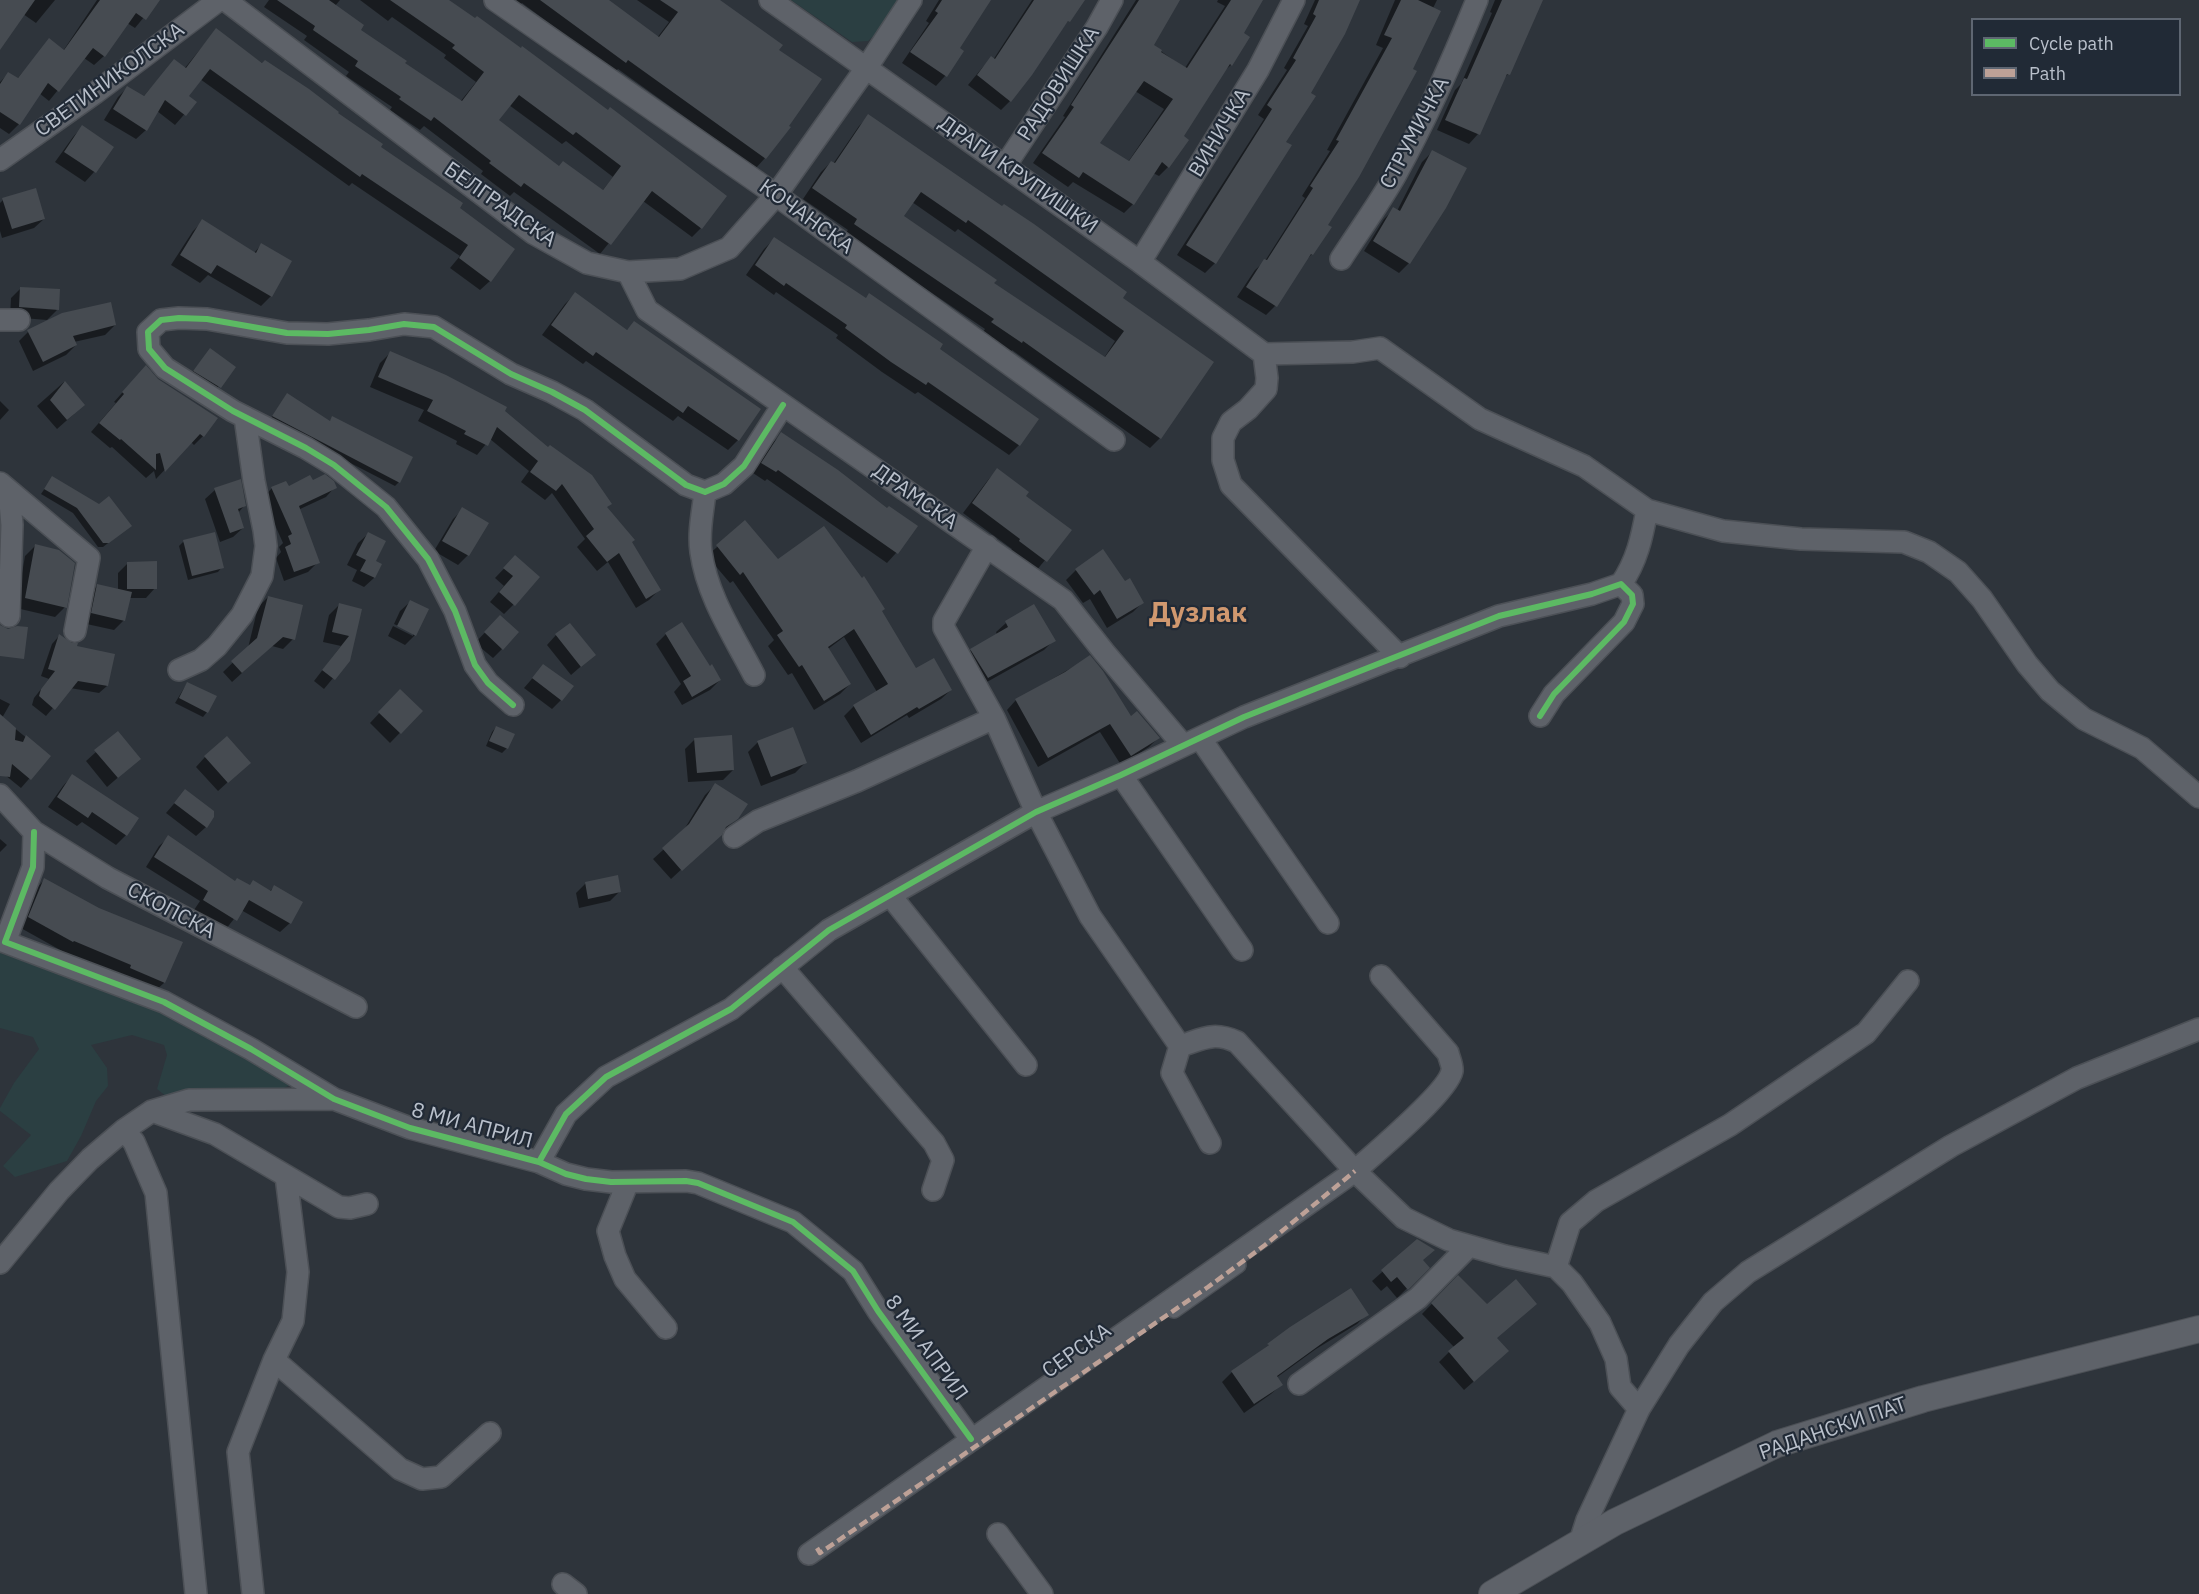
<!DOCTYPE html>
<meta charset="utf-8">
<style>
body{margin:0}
#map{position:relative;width:2199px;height:1594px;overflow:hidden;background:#2e343b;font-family:"IBM Plex Sans",sans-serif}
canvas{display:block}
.legend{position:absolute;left:1971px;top:18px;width:210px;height:78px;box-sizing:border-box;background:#212a36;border:2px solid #5e6672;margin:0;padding:8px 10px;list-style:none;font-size:18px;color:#b9c0cb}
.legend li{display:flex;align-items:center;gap:12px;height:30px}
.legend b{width:30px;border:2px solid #5e6672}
</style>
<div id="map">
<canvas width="2199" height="1594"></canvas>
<ul class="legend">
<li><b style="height:8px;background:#5cba63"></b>Cycle path</li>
<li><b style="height:8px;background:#bda197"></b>Path</li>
</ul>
</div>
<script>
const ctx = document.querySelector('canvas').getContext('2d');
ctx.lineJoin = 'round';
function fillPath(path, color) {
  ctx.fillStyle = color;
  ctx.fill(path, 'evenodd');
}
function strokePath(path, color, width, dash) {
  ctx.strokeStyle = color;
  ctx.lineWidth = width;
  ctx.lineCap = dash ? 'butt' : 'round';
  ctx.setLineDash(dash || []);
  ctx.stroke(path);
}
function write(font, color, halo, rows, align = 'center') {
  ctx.font = font + ' "IBM Plex Sans",sans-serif';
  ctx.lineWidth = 4.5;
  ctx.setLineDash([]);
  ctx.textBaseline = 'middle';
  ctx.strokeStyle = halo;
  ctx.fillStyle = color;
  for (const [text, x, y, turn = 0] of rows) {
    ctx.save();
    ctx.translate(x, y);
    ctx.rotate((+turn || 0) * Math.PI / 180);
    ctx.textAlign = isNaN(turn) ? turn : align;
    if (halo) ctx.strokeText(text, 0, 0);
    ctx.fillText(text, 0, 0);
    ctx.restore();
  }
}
fillPath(new Path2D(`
 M791,0H900L882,28L868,41L852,42Z
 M0,953L128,997L220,1039L290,1085L278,1091L250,1088L167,1097L157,1089L167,1055L164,1045L132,1035L91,1045L107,1068L108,1086L96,1101L81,1136L67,1161L15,1177L3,1166L31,1135L0,1111V1108L14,1083L39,1049L33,1037L0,1028Z`), '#2b3f42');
fillPath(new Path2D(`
 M8,0H55L36,23L23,14L0,46V5Z
 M97,0H158L135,28L127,23L104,56L94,65L84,58L49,101L39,93L19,124L9,134L0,128V82L9,73L17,79L49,40L63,51Z
 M269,0H340L335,6L359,30L403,64L460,102L476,82L444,58L446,55L392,17L388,21L360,0H446L701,228L692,237L643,201L600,254L514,192L510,196L481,174L483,171L424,126L420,130L390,110L392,107L346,76L349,72L304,40L307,36L264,7ZM509,105L562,144L566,141L613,177L602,191L559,167L497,120Z
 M513,0H607L657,38L669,22L637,0H717L777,51L765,158L756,168L618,69L615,72L522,3L520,5Z
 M939,0H989L958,49L962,52L945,76L936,86L902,63L929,23L926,21Z
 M1032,0H1083L1010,101L1001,110L968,85L982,68L991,58L993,60Z
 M1136,0H1178L1152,45L1185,68L1225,6L1217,2L1218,0H1262L1242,34L1231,65L1222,73L1182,137L1168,167L1159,176L1153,173L1133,204L1124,213L1073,182L1068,187L1033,163L1065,117L1063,116ZM1135,91L1164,109L1128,162L1098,143Z
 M1315,0H1359L1284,142L1215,263L1205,273L1177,255L1264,119L1258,115L1287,70L1284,68L1308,26L1304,24Z
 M1395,0H1437L1312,254L1302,264L1275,306L1266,315L1237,297L1255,270L1265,261L1305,198L1302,196L1330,151L1327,150L1383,48L1376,45Z
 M1495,0H1542L1508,74L1502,81L1478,134L1469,144L1437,130L1455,90L1461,84L1492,13L1490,12Z
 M216,30L379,147L458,209L490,281L480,290L450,268L460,256L352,183L349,186L200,79L187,96L195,102L175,125L157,111L146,130L136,139L104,120L118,97L128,87L143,97L174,61L184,69Z
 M869,116L1121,298L1160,438L1150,448L1012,350L1011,352L983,332L985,329L845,234L848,230L803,199L821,172L831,162L833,164L859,126ZM912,202L955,232L958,229L1115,341L1104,358L992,283L901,217Z
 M82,127L112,147L94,172L85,182L55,162L73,137Z
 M1432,152L1409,263L1399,273L1364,251L1384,219L1394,209L1397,211L1422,162Z
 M3,200L44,219L34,228L2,238L0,231V203Z
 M203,221L254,253L261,245L271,296L261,306L208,275L200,283L171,265L193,231Z
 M774,239L1037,419L1019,445L1009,455L918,392L915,394L882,372L836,338L838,335L776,292L774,295L746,275L764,249Z
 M21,288L57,310L47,320L10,317L11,298Z
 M575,294L626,331L634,323L738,440L728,450L678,416L673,421L586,361L583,364L542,335L565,304Z
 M115,325L105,335L74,342L76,345L66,355L33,371L19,341L28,332Z
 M210,350L234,367L210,397L185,381Z
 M390,353L503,412L606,508L631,542L659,590L649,600L636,608L608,562L597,571L577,547L585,539L552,493L545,500L521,482L529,471L490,439L477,455L456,444L457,441L418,421L424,410L370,387L380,363Z
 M137,376L203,436L194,445L191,442L156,479L154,471L146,478L112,447L110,448L91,432L116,403L114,402Z
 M64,382L74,414L57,429L37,406Z
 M287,394L329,422L333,418L399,482L395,486L269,421Z
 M0,401L9,410L0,420Z
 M782,434L887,510L916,526L896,553L887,563L767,479L765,481L753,473L772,443Z
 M997,470L1024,496L1069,531L1036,571L1010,551L1012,549L963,513L988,480Z
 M52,478L125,530L103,547H98L73,513L41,494Z
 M312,482L335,487L326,497L298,510L318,562L308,572L284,581L276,558L281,552L279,547L283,543L263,498L272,488H288Z
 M215,490L244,506L238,513L243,528L233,537L220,542L205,499Z
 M463,509L487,523L468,555L458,565L434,551L453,519Z
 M745,522L777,561L880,612L915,670L951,690L941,699L909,718L907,715L861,743L844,716L854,706L877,692L844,637L828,649L850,684L840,694L814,710L792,673L788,675L768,646L774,640L733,581L730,583L707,556Z
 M368,534L374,562L380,565L374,578L364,587L352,581L357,570L347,565L358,543Z
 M183,542L222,567L218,572L188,580L179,546Z
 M35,546L65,607L55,617L16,608L25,556Z
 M515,557L514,604L504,614L490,602L504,586L495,578Z
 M128,563L155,588L146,598H129L124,620L114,630L82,623L88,595L98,585L118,590V573Z
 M1076,570L1124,583L1143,602L1133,612L1107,628L1090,599L1083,603L1066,580Z
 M268,597L293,639L283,649L272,646L232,682L223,672L248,648L258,607Z
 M410,602L415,635L405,645L388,636L393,626L413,636V633L394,624L400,611Z
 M339,605L360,610L348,660L324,689L314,681L341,646L323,642L329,615Z
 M1033,606L1054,640L1044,650L978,687L962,660L971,650L997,635L996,632L1006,623Z
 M491,626L502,649L493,658L475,643Z
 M666,634L709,668L720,680L710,690L682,705L674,692L681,684L656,644Z
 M556,635L594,655L571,675L547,645Z
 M59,636L107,686L99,693L70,688L46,716L32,705L34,698L49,679L41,676L52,644Z
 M1090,657L1130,718L1158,738L1149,747L1121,765L1100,732L1038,767L1007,710L1016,700Z
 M543,666L561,700L552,709L524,688Z
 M187,683L207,712L203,717L175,703Z
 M400,691L421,711L390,743L370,723Z
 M0,699L10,704L2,718L49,756L21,788L0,771Z
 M496,727L507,748L502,753L486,746L492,732Z
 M695,739L733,770L723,780L688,782L685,749Z
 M758,742L805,763L795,773L761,786L748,752Z
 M96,752L129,768L107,787L86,761Z
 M205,757L239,772L218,791L196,767Z
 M72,776L126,835L116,845L82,822L77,826L48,807L63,786Z
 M715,785L737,818L671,879L653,859L682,833L705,795Z
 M185,791L206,827L196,836L166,813Z
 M169,837L235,883L269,892L274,887L290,923L280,932L241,910L226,929L194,910L200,901L146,867L159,846Z
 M0,839L7,845L0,852Z
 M616,877L620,891L610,901L579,908L576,893L585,884Z
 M44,880L98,910L181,942L164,983L154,992L122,975L62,951L19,927L35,890Z
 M1417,1241L1421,1261L1428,1268L1397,1298L1387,1286L1381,1291L1372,1281Z
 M1458,1277L1496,1339L1497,1361L1464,1390L1439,1362L1454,1347L1422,1314Z
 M1367,1314L1357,1324L1316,1349L1276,1378L1281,1385L1271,1394L1244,1413L1222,1382L1232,1372L1291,1329Z`), '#0007');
fillPath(new Path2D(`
 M0,0H35L0,50Z
 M100,0H160L146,20L136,13L105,57L93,48L59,92L48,83L20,125L0,112V84L8,72L18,78L49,38L64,50Z
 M277,0H329L364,25L361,30L407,61L405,63L462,101L484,72L452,48L455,45L390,0H449L475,18L477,16L521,48L522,46L608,110L610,107L727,196L702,229L652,191L611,245L524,183L521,187L489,163L491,161L434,117L431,121L399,99L401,97L355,66L358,61L313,30L315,26ZM519,95L573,135L576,132L621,166L603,190L563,161L559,166L499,120Z
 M540,0H609L659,37L678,12L660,0H720L783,45L779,50L822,79L789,126L791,127L766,159L628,60L626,63Z
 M942,0H991L960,48L964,51L947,77L910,52L938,13L935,11Z
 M1034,0H1085L1070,22L1068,21L1032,75L1011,102L977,75L991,56L995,59Z
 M1139,0H1180L1154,45L1162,50L1161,52L1187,68L1231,0H1263L1244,33L1250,37L1232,66L1230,64L1184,136L1189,140L1169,168L1162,162L1134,205L1083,172L1079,178L1042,153L1074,107L1071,105ZM1144,81L1173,99L1129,161L1100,143Z
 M1319,0H1360L1345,34L1311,93L1316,96L1286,142L1292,145L1216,264L1186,245L1272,109L1267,105L1296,60L1293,58L1316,16L1313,14Z
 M1401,0H1418L1441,11L1413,69L1417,71L1359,177L1328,225L1332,227L1313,255L1311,254L1277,307L1246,287L1264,259L1267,260L1313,188L1310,186L1339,141L1336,140L1392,38L1384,35Z
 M1502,0H1543L1510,75L1507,74L1480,135L1445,120L1464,78L1467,79Z
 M216,28L262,63L265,60L309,89L339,112L338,113L383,144L381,147L463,203L460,208L515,249L491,282L459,258L468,245L362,174L360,177L210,69L189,96L197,102L186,116L165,100L147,131L113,109L127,86L144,96L174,59L186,68Z
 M868,114L1002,206L1004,204L1034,224L1127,292L1123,298L1214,362L1161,439L1023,341L1022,343L991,322L994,319L854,224L857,219L812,188L831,161L835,163ZM921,192L966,223L968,220L1124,331L1105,357L994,283L997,280L904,216Z
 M82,125L114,147L96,173L64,152Z
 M1432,150L1467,168L1446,208L1410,264L1373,241L1393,207L1400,211Z
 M36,188L45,219L12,229L2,198Z
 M202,219L256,253L261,243L292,261L272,297L217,265L211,274L180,255Z
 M774,237L866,298L869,293L943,344L940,349L1039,419L1020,446L928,382L926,385L891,362L845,328L847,325L786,283L784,286L755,265Z
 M20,287L60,289L59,310L19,307Z
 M575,292L627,330L634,321L761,409L739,441L688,406L683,413L596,352L593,356L551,325Z
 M111,302L116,325L73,336L77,345L43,362L27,330L62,313Z
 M210,348L236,367L221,388L193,371Z
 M390,351L446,375L507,407L505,411L548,447L550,445L592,475L612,504L607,507L635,540L632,542L661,590L646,599L619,553L607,562L586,536L594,529L562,484L556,491L530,472L538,461L497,427L488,446L464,434L466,431L427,411L433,400L378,377Z
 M146,365L158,379L218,418L204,437L200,434L165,472L160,453L156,454V470L121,439L120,440L99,423L124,394L122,392Z
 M65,381L85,405L67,420L50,400Z
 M287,393L330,421L332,416L413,457L400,483L272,416Z
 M781,432L838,470L887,508L889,506L918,526L898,554L778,470L776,472L761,463Z
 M997,468L1029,492L1026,496L1072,530L1047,562L1019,541L1020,539L972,503Z
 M325,474L334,481L337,488L299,506L320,563L294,572L285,547L291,544L288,536L292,534L271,487L286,481L289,486L310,475L313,480Z
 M52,476L99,504L109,496L132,526L109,543H103L77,508L44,489Z
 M241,479L246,506L238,509L244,528L230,533L214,488Z
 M462,507L489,523L469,556L442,541Z
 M745,520L778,559L824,526L862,578L864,576L885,609L882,611L916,668L934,658L952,690L919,709L917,707L871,735L853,705L888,684L854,629L828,647L851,684L824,701L802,665L799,667L777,635L783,631L743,572L740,575L716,545Z
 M215,532L224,568L192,576L183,540Z
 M368,532L386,541L376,561L382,564L375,578L360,571L366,560L356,555Z
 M35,544L59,550L75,563L67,608L25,598Z
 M1103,549L1125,581L1130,578L1144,603L1117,619L1100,590L1094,595L1075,569Z
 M515,555L540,577L515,606L499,592L513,576L503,568Z
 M157,561V589H127V562Z
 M97,584L132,592L125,621L91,613Z
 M268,596L303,605L295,640L283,637L242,673L231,661L257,638Z
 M410,600L429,609L416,636L397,626Z
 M339,603L362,609L350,661L335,680L322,670L349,636L332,632Z
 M1034,604L1056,641L988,678L970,649L1008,627L1005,621Z
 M500,615L519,632L503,650L484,632Z
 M682,622L710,666L712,664L721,680L692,697L683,681L691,676L665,633Z
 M570,623L596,655L581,667L555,634Z
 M0,625L8,629L17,626L28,627L24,659L0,656Z
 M59,634L72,643H78L77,646L115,654L108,686L78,681L55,710L39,696L41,689L55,671L48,669Z
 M1090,655L1103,671L1131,716L1137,711L1160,738L1131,756L1110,724L1048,758L1015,699L1065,672Z
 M543,664L574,686L562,701L532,678Z
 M187,682L217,696L208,713L179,698Z
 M400,689L423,711L401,734L378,712Z
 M0,714L16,728L15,740L23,742L26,735L51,756L31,780L12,764L10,777L0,776Z
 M496,726L515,734L508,749L489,741Z
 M793,727L807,763L771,777L757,741Z
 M118,731L141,759L118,778L94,750Z
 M732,735L734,770L697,773L694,738Z
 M227,736L251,763L228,783L204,756Z
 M72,774L139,818L127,836L92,812L88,818L57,797Z
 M715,783L748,804L738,819L726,827L722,835L682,871L662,848L689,824Z
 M185,789L214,811V817L207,828L174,803Z
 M168,835L235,881L237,878L250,885L253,880L271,891L274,885L303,902L291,924L249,900L237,921L203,900L208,891L154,857Z
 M618,875L621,892L588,899L585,882Z
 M44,878L99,908L183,942L165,983L130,968L131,965L74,941L73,942L28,917Z
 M1417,1239L1435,1250L1423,1260L1430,1268L1408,1290L1397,1277L1391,1282L1381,1270Z
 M1458,1275L1487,1304L1516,1279L1537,1304L1497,1338L1509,1351L1474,1382L1448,1351L1464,1338L1431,1303Z
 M1351,1288L1369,1315L1328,1339L1277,1376L1283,1385L1254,1404L1231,1371L1269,1345L1267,1344L1290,1327Z`), '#464b51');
const pedestrian = new Path2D(`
 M1174,1310L1238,1265`);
const minor = new Path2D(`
 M225,0L533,233L587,263L628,272L680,269L729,248L776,195L867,67L911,0
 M495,0L776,195L1114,440
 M770,0L1140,262L1264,354
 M0,160L95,93L219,0
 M1005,166L1097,27L1112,0
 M1341,259C1359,231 1379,204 1396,174C1427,118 1453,59 1477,0
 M1140,262L1258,70L1294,0
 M628,272L647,310L1063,600L1104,652L1183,745
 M0,320H19
 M1264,354L1353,352L1380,348L1480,419L1584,466L1647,510L1723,531L1801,539L1904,542L1929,552L1958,572L1982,599L2027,664L2050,691L2084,719L2142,748L2199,797
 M1264,354L1267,378L1266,389L1248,409L1231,422L1223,438V460L1231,485L1400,657
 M0,483L89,558L75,631
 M705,492C703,511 698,532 701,552C707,596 734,636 754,675
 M987,546L944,621V628L994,718L1036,812L1090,916L1180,1046L1172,1073L1210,1143
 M1621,584C1637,561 1642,537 1647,510
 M9,616L12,525L9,491
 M179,670L201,660L217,646L242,615L262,576L266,546L264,530L254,481L245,417
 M513,705L488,683L475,665L455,611L428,559L386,507L334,465L306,448L233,411L165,368L149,349L148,332L161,320L179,318L207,319L287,333L328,334L369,330L404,324L434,327L511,374L552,392L585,410L686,485L705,492L724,484L744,466L783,405
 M1200,738L1328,923
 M1121,775L1242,950
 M0,795L34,832L108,878L356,1007
 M34,832L33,867L5,942L164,1002L251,1049L334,1099L410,1128L539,1162L566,1174L586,1179L611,1182L686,1181L698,1183L793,1222L853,1271L878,1311L971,1439
 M734,837L758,821L857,781L994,718
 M890,895L1026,1065
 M782,967L934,1143L943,1160L933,1190
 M1180,1046C1203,1039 1213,1031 1237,1042L1355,1171L1404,1218L1449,1240L1505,1256L1556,1267
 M152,1111L215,1134L339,1207L350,1208L367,1204
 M124,1130L134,1142L156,1193L196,1594
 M539,1162L566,1114L606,1077L731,1009L829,930L1036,812L1121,775L1244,717L1499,616L1592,594L1621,584L1632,595L1633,604L1624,622L1554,694L1540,716
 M628,1182L608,1231L615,1256L625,1279L666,1328
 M0,1263L59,1191L90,1159L124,1130L152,1111L189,1100L333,1099
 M274,1360L400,1469L422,1479L441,1477L490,1433
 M1299,1384L1418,1298L1469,1246
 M1639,1409L1620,1387L1616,1359L1600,1323L1572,1283L1556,1267L1570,1223L1596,1201L1730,1125L1866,1033L1908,981
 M998,1534L1042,1594
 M1580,1542L1587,1520L1639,1409L1679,1345L1713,1302L1748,1272L1951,1146L2077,1078L2199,1029
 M809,1554L1355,1171C1374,1154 1448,1092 1452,1071C1453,1066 1449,1058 1448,1053L1381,976
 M563,1584L576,1594
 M253,1594L238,1452L274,1360L293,1321L298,1272L286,1176`);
const tertiary = new Path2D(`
 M1492,1594L1615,1522L1777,1444L1923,1399L2199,1329`);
strokePath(pedestrian, '#4c5056', 18);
strokePath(minor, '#4c5056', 24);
strokePath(tertiary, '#4c5056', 28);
strokePath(pedestrian, '#5e6269', 15);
strokePath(minor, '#5e6269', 21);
strokePath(tertiary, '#5e6269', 26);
strokePath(new Path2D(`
 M817,1548L820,1553L1208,1287L1265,1245L1355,1171`), '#bda197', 4.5, [9, 4.5]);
strokePath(new Path2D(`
 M513,705L488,683L475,665L455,611L428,559L386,507L334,465L306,448L233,411L165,368L149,349L148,332L161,320L179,318L207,319L287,333L328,334L369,330L404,324L434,327L511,374L552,392L585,410L686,485L705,492L724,484L744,466L783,405
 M34,832L33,867L5,942L164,1002L251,1049L334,1099L410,1128L539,1162L566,1174L586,1179L611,1182L686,1181L698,1183L793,1222L853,1271L878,1311L971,1439
 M539,1162L566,1114L606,1077L731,1009L829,930L1036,812L1121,775L1244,717L1499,616L1592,594L1621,584L1632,595L1633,604L1624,622L1554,694L1540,716`), '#5cba63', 6);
write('21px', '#b9c0cb', '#212a36', [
 ["СВЕТИНИКОЛСКА",110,80,-36],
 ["РАДОВИШКА",1059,84,-57],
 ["ВИНИЧКА",1220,133,-59],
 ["СТРУМИЧКА",1415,133,-62],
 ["ДРАГИ КРУПИШКИ",1018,175,35],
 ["БЕЛГРАДСКА",500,205,35],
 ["КОЧАНСКА",806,217,36],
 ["ДРАМСКА",915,497,35],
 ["СКОПСКА",171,911,28],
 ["8 МИ АПРИЛ",472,1126,15],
 ["8 МИ АПРИЛ",926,1348,54],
 ["СЕРСКА",1077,1351,-35],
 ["РАДАНСКИ ПАТ",1833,1429,-19]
]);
write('bold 27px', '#d0986f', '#212a36', [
 ["Дузлак",1198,614]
]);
</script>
